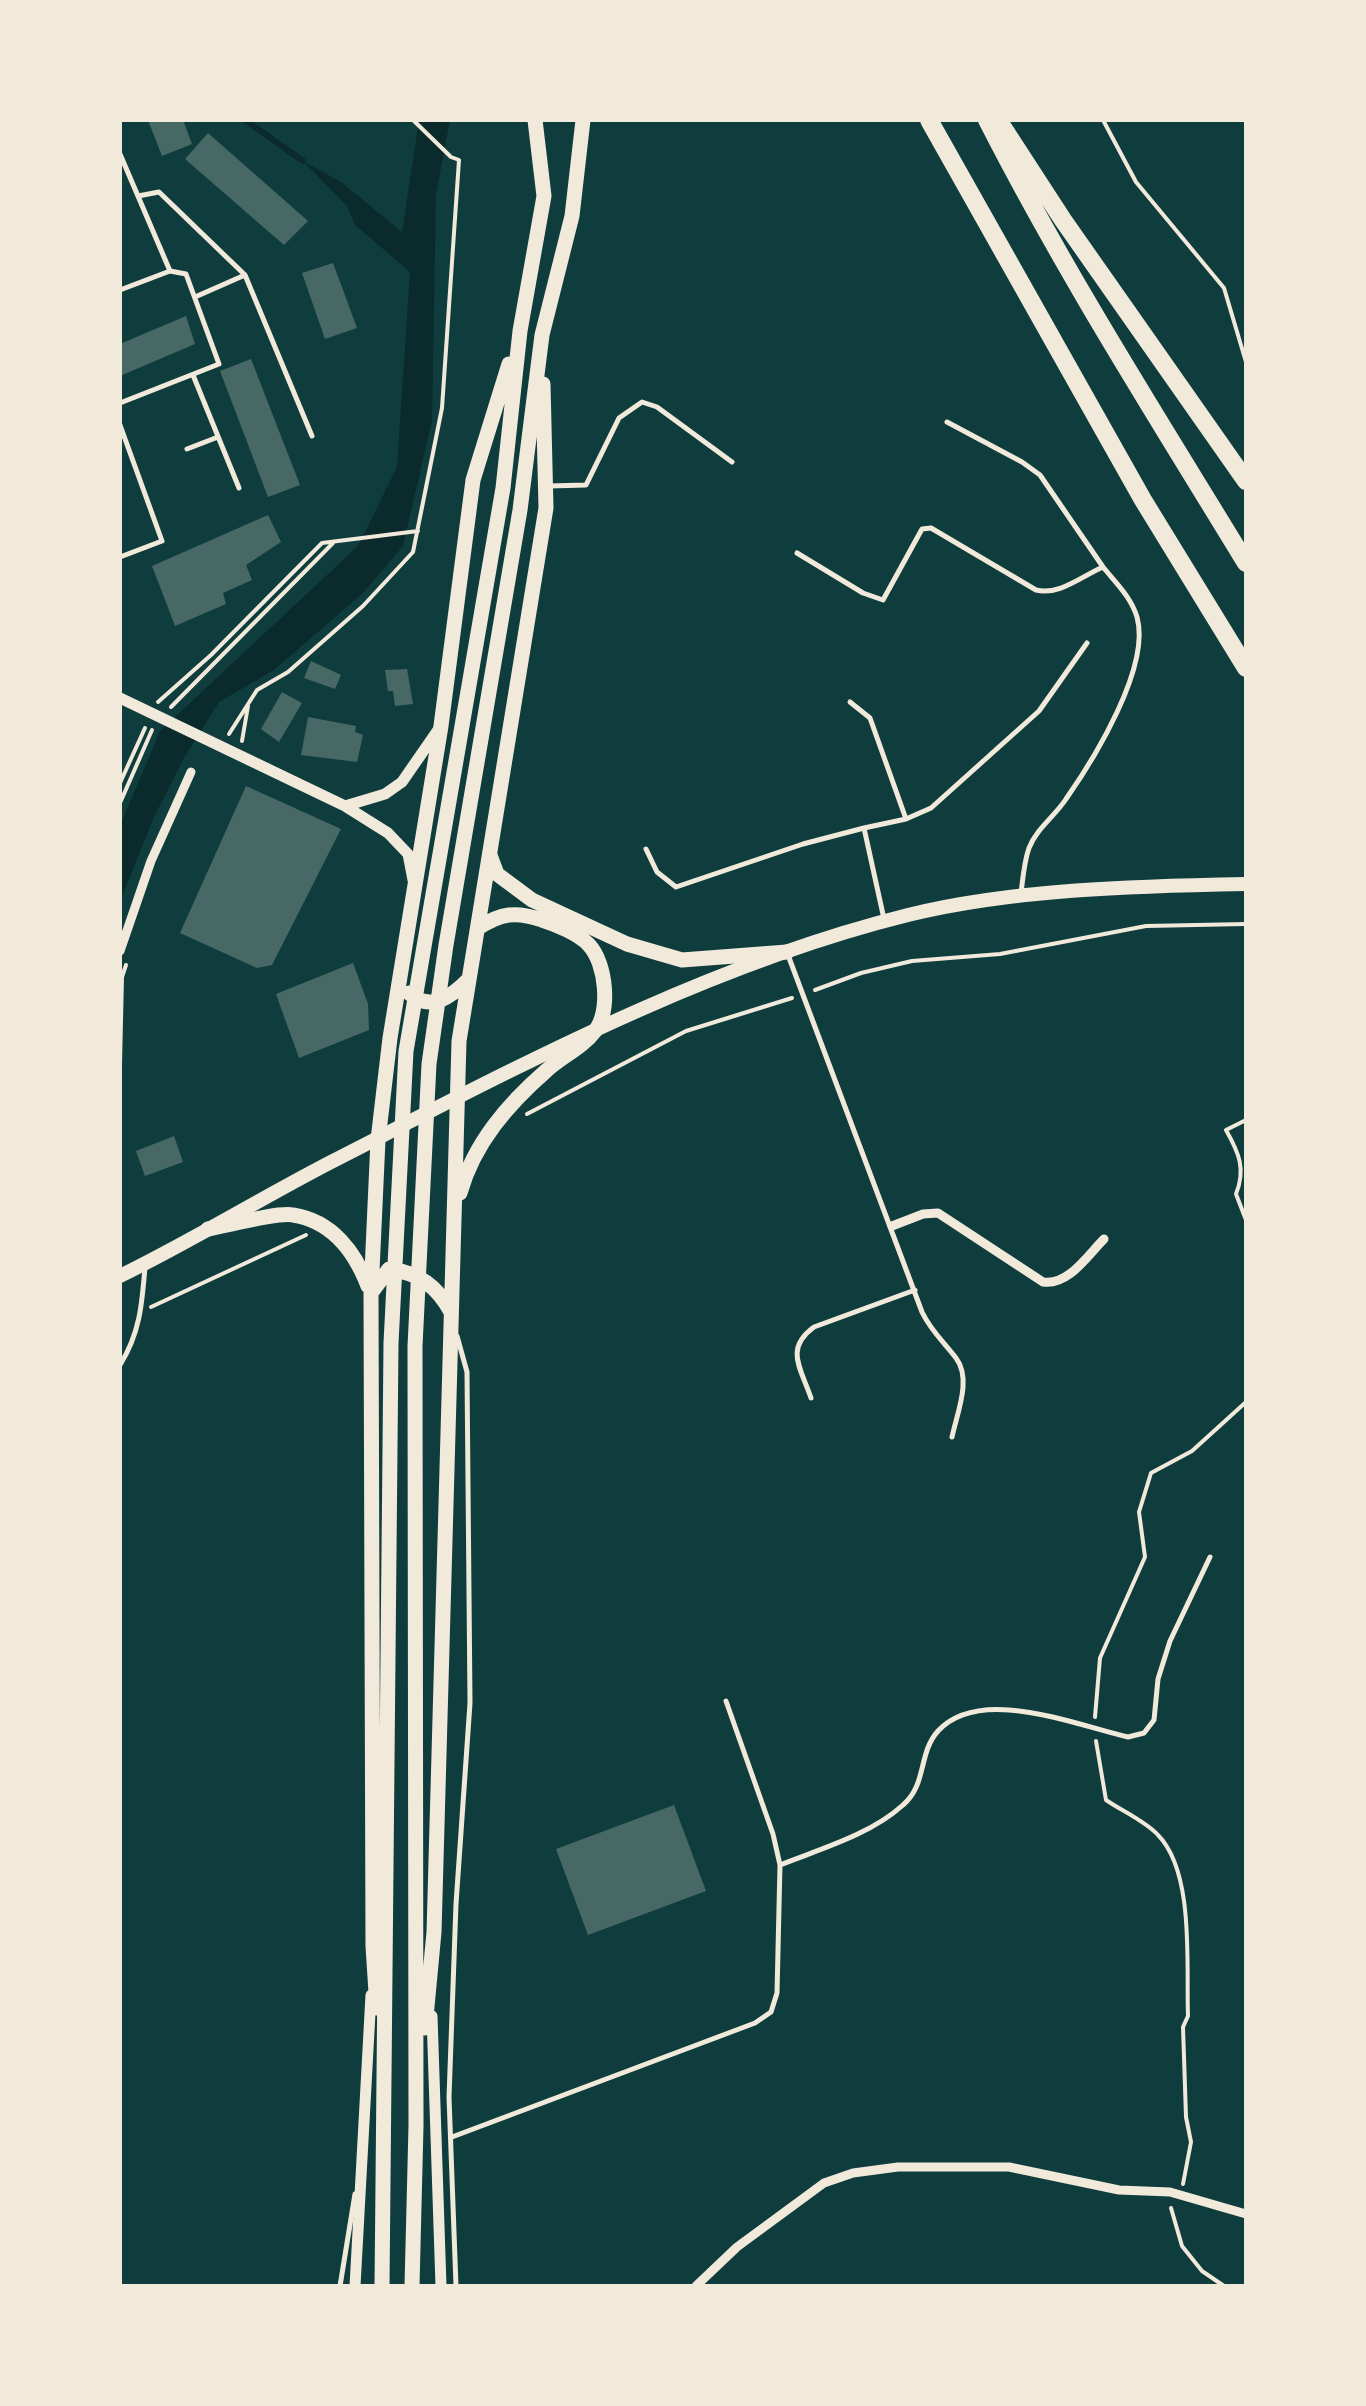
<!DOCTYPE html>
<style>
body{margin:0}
#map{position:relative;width:1366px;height:2406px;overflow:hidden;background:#0f3d3e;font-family:"PT Sans Narrow",sans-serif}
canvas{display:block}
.frame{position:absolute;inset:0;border:122px solid #f1e9da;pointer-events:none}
</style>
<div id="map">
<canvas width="1366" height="2406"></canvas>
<div class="frame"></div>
</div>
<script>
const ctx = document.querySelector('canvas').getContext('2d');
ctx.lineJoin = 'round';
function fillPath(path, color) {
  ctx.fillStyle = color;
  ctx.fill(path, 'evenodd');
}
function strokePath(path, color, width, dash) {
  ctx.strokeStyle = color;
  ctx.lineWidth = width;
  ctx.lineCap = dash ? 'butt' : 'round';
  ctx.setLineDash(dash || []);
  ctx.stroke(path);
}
fillPath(new Path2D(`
 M419,120H450L436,194L432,420L403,546L363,593L274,670L219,702L184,758L154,817L120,901V826L160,731L358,546L397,467L410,272L355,225L347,206L303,161L341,182L402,232Z`), '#0a2a2b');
strokePath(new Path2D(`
 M245,120L303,161`), '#0a2a2b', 6);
fillPath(new Path2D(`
 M148,120H183L192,144L162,156Z
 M208,133L308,221L284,245L185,159Z
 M333,263L357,328L325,339L302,273Z
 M186,316L195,344L120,376V344Z
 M251,359L300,485L268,497L220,371Z
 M268,515L281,542L246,565L252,580L223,593L226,604L175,626L152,566Z
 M311,661L341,675L335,689L304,678Z
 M407,669L413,704L395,706L393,691H388L385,670Z
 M282,692L302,703L279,742L261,729Z
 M308,717L356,726L355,732L363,735L357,762L301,755Z
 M246,786L341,829L272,965L257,968L180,933Z
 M353,963L368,1004L369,1030L299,1058L276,994Z
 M174,1136L183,1162L145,1176L136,1151Z
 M674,1805L706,1891L588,1935L556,1849Z`), '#486865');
strokePath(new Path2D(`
 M1103,120L1136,182L1224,288L1246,362
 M158,702L211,655L322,543L418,531
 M171,707L333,543
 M229,734L257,690L288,672L363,606L413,552L442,408L459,160L451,157L413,120
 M242,741L248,706
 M120,783L145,728
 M120,803L152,730
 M1246,870V845
 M815,990L861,973L912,961L1000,954L1146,926L1246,924
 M120,1064L122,977L126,965
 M527,1114L686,1031L792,998
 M1246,1120L1226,1130C1239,1153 1246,1169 1236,1194L1246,1220
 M151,1307L306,1235
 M1095,1717L1100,1658L1145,1557L1139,1512L1151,1473L1192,1451L1246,1402
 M1096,1741L1106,1800C1122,1811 1145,1821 1158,1835C1195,1873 1186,1966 1188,2016L1183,2027L1186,2117L1191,2142L1183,2184
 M1171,2208L1182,2246L1202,2271L1224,2286`), '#f1e9da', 4);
strokePath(new Path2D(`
 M120,154L170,271L186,274L219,364L120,403
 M138,196L159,192L245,275L312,436
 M120,290L170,271
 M195,297L245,275
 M193,375L239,488
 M947,422L1022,462L1040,475L1103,567
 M120,425L162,541L120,557
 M187,449L218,437
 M549,486L586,485L619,418L642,402L657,407L732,462
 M797,553L863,593L883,600L922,529L931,528L1036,590C1059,596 1082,576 1103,567C1116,583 1131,597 1137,617C1151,667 1094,759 1066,799C1055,816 1037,828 1029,848C1024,862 1023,878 1021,893
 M850,702L870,718L906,819
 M646,849L657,872L676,887L803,844L864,828
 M884,919L864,828L906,819L931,808L1039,711L1087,643
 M788,955L922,1312C931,1331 943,1341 956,1358C972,1379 957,1413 952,1437
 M120,1365C140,1333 142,1304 145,1267
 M811,1398C801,1368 784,1349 814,1327L915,1290
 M780,1865C820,1849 870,1835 903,1805C927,1785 918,1753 938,1731C980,1685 1075,1725 1128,1737L1144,1733L1154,1720L1158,1679L1170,1641L1210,1557
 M452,2137L755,2023L771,2012L777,1993L780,1865L773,1834L726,1701
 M340,2286L355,2194
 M456,2286L449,2097L456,1904L470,1703L467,1372L457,1336`), '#f1e9da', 5);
strokePath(new Path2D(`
 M120,951L151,861L191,772
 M892,1226L923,1214L938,1213L1043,1282C1068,1286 1087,1256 1104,1239
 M696,2286L737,2247L824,2183L853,2173L898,2167H1009L1119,2190L1170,2192L1246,2214`), '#f1e9da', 9);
strokePath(new Path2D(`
 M120,698L345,806L388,833L408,854L413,880
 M345,806L385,794L402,782L438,730
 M432,2016L441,2286
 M355,2286L371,1995`), '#f1e9da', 11);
strokePath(new Path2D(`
 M120,1276C192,1241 261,1198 333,1161C517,1067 706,965 908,915C1013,889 1138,886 1246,884`), '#f1e9da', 14);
strokePath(new Path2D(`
 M490,855L497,874L532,900L627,944L682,960L787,952
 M409,993C431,1013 452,996 469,979
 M460,1193C474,1143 508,1104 547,1070C561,1057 583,1047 595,1031C611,1012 606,963 589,945C579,934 555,924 542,920C516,911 501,913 478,928
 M208,1229C227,1226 277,1212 293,1215C332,1221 355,1252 368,1286
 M371,1293L389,1269C419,1273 437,1286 451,1312
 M377,2008L373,1946L371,1293L378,1140L390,1038L441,726L473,480L509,364
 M425,2028L434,1932L459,1041L546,508L543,384
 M382,2286L391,1343L406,1051L503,488L520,331L544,196L535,120
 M412,2286L416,2126L415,1346L429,1064L446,945L520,510L542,335L572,216L583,120`), '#f1e9da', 15);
strokePath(new Path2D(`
 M929,120L1143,500L1246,668
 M987,120C1065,273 1157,417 1246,563
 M1000,123L1063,220L1246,481`), '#f1e9da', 18);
</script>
